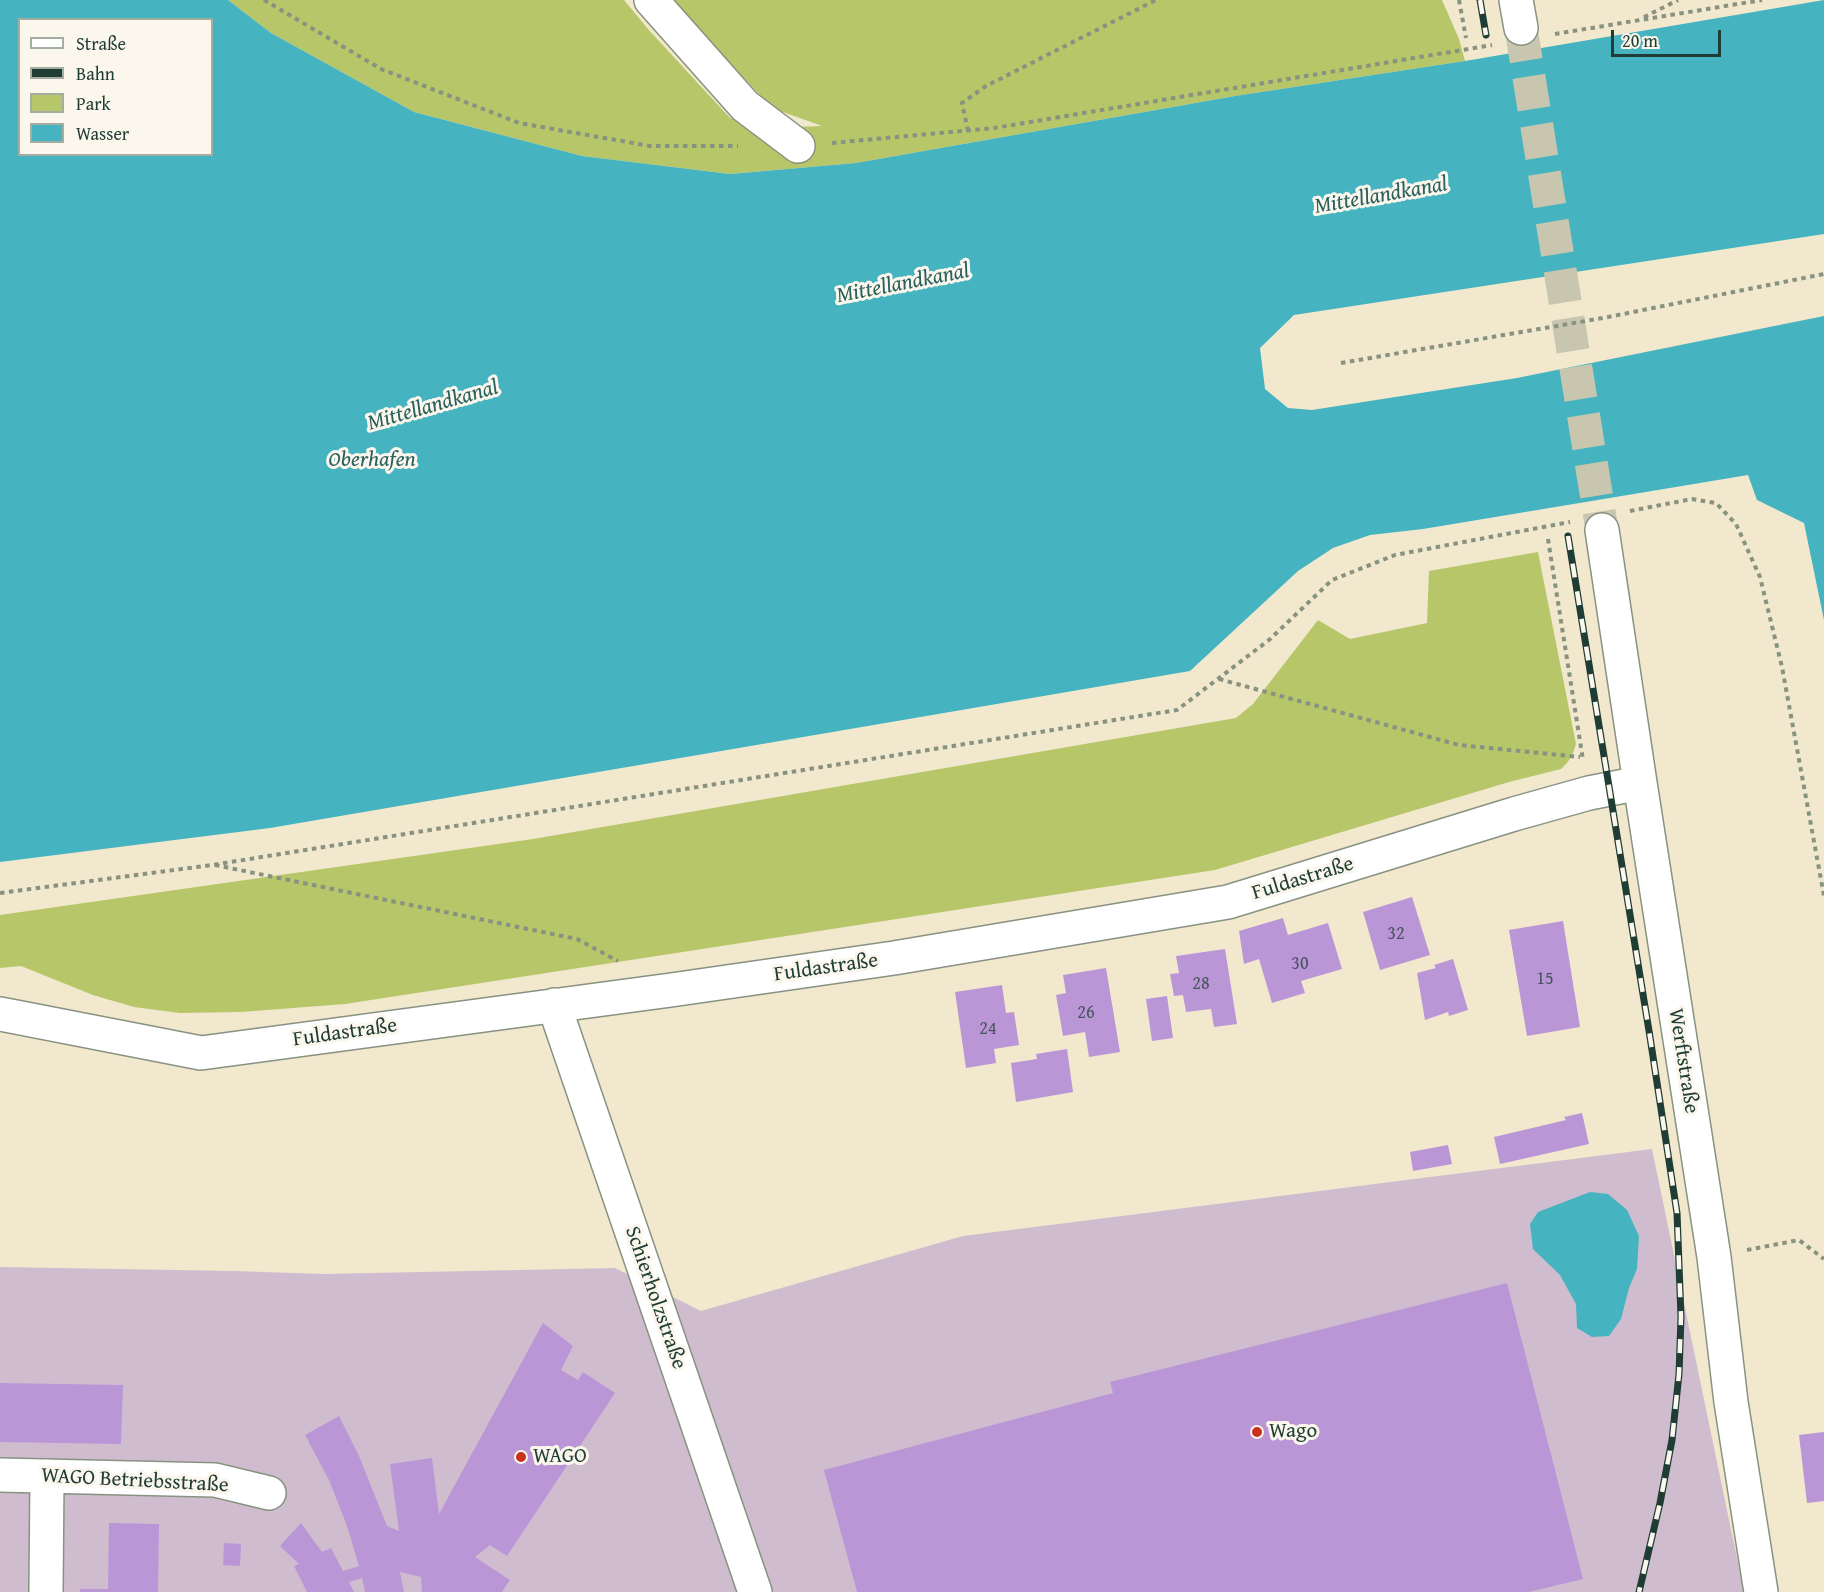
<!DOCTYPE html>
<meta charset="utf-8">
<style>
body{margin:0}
#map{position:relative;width:1824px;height:1592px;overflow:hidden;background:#f2e8ce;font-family:"Gentium Book Plus",serif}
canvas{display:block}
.legend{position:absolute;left:18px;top:18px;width:195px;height:138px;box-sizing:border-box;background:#fbf7ec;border:2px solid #a3ada2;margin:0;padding:8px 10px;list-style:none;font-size:18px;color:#1f3d34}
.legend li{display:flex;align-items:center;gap:12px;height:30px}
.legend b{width:30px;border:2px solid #a3ada2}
.scale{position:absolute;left:1611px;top:30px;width:110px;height:27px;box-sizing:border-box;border:3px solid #1f3d34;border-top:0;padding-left:8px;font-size:18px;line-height:21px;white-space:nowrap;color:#1f3d34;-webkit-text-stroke:4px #fbf7ec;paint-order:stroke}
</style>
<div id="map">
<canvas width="1824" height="1592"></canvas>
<ul class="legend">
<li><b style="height:8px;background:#fff"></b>Straße</li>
<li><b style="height:8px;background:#1f3d34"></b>Bahn</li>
<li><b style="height:16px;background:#b6c669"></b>Park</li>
<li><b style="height:16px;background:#45b3c0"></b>Wasser</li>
</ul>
<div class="scale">20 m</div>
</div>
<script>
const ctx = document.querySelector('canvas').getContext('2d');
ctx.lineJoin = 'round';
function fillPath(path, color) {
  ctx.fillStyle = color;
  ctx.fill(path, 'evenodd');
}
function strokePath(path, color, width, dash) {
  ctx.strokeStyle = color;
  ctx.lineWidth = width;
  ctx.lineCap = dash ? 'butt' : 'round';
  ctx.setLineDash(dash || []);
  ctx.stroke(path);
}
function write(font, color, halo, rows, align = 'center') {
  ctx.font = font + ' "Gentium Book Plus",serif';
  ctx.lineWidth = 6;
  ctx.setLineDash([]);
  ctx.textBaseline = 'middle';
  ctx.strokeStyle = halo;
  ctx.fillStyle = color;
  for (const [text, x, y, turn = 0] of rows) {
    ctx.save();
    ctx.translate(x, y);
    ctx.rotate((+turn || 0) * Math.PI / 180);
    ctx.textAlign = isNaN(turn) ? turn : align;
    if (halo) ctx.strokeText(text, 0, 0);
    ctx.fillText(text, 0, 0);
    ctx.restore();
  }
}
fillPath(new Path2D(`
 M1652,1149L1744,1592H0V1267L234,1271L324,1274L615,1268L701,1311L963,1236Z`), '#cfbdcf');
fillPath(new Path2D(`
 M228,0H624L648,29L730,118L761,128L822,126L772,108L672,0H1442L1459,39L1465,61L1235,96L856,163L730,174L582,156L414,112L271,33Z
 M1538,552L1576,744C1573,754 1570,761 1561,769L1509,782L1215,870L345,1004L241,1012L180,1013L134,1007L93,995L21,966L0,968V915L533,839L1236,718L1253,704L1318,620L1350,639L1427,623L1429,571Z`), '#b6c669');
fillPath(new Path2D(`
 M0,0H228L271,33L414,112L582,156L730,174L856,163L1235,96L1465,61L1824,0V234L1294,315L1260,348L1265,389L1288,408L1312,410L1517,378L1824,316V620L1804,523L1757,500L1748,475L1423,529L1370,535L1333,548L1298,571L1190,671L270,828L0,862ZM20,20H212V154H20Z
 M1590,1192L1608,1194L1627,1210L1639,1236L1637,1269L1629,1288L1621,1319L1609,1336L1592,1337L1577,1328L1576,1304L1560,1275L1533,1249L1530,1224L1538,1212Z`), '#45b3c0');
fillPath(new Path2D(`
 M1412,897L1430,955L1380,970L1363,912Z
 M1283,918L1288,935L1328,923L1342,969L1301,981L1305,993L1272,1003L1259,959L1244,964L1239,931Z
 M1563,921L1580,1027L1527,1036L1509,930Z
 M1225,949L1237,1024L1214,1027L1211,1009L1186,1012L1183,995L1174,996L1170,974L1179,973L1176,956Z
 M1453,959L1468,1010L1449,1016L1448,1012L1425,1020L1417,973L1436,968L1434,965Z
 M1106,968L1120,1052L1089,1057L1085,1032L1063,1036L1056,995L1066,993L1063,975Z
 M1002,985L1006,1013L1014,1012L1019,1045L994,1049L996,1063L966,1068L955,992Z
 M1167,996L1173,1038L1152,1041L1146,999Z
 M1067,1049L1073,1092L1016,1102L1011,1063L1037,1059L1036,1054Z
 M1582,1113L1589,1144L1500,1164L1494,1137L1566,1120L1564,1117Z
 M1448,1145L1452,1164L1413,1171L1410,1152Z
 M1507,1283L1583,1579L1529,1592H857L824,1470L1113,1393L1110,1382Z
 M543,1323L573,1346L561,1370L578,1380L583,1372L615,1393L507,1556L490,1545L475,1557L510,1580L502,1592H422L421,1577L400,1572L404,1592H365L362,1578L349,1582L354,1592H307L294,1566L299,1564L280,1546L301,1523L322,1552L331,1548L343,1571L359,1566L347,1526L329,1480L305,1435L339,1416L359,1456L387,1526L399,1531L390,1464L432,1458L439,1514Z
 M0,1383L123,1385L121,1444L0,1442Z
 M1824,1432V1501L1807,1503L1799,1435Z
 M109,1523L159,1524L158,1592H80V1589H108Z
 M224,1543L241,1544L240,1566L223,1565Z`), '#bb96d7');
strokePath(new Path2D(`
 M1521,28L1602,530`), '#c8c6af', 33, [33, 16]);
const minor = new Path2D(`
 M651,0L745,106L798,146
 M1516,0L1521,28
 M1602,530L1640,783L1714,1257L1731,1402L1761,1592
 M554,1005L755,1592
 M0,1014L201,1053L671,990L894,958L1228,902L1514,814L1589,793L1640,783
 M0,1475L215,1480L269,1493
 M46,1592L47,1476`);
strokePath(minor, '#889281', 36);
strokePath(new Path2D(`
 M264,0L381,69L519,123L650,146H738
 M1459,0L1466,38
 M1644,17L1678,0
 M1555,34L1762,0
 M968,131L962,103L986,86L1156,0
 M832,143L994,128L1492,45
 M1341,363L1603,318L1824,274
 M1630,511L1692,499L1716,503L1736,524L1760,577L1782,667L1824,896
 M1548,539L1583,760
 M1219,679L1459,745L1580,757
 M215,865L577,939L618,961
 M0,893L212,865L1177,710L1269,640L1332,580L1395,555L1570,522
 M1747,1250L1799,1240L1824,1259`), '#889281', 4, [4.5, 4.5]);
strokePath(minor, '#fff', 33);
const rail = new Path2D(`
 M1480,0L1486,35
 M1568,536L1650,1037L1677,1213L1681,1317L1679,1374L1672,1440L1660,1503L1639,1592`);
strokePath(rail, '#1f3d34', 7);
strokePath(rail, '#fbf7ec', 4.5, [14]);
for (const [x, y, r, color] of [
 [1257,1432,6,"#c8321e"],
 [521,1457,6,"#c8321e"]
]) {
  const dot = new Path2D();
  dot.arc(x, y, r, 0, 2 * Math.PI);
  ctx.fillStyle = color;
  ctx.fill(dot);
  strokePath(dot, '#fbf7ec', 2);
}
write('18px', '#46535d', null, [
 ["32",1396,934],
 ["30",1300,964],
 ["15",1545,979],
 ["28",1201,984],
 ["26",1086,1013],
 ["24",988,1029]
]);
write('21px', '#1f3d34', '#fbf7ec', [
 ["Fuldastraße",1303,879,-17],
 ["Fuldastraße",826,968,-8],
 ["Fuldastraße",345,1033,-8],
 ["Werftstraße",1683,1061,81],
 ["Schierholzstraße",655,1298,71],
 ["WAGO Betriebsstraße",135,1481,3]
]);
write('21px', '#1f3d34', '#fbf7ec', [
 ["Wago",1269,1432],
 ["WAGO",533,1457]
], 'left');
write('italic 22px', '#2a605e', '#fbf7ec', [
 ["Mittellandkanal",1381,196,-10],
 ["Mittellandkanal",903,284,-11],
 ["Mittellandkanal",433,406,-16],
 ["Oberhafen",372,460]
]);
</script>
